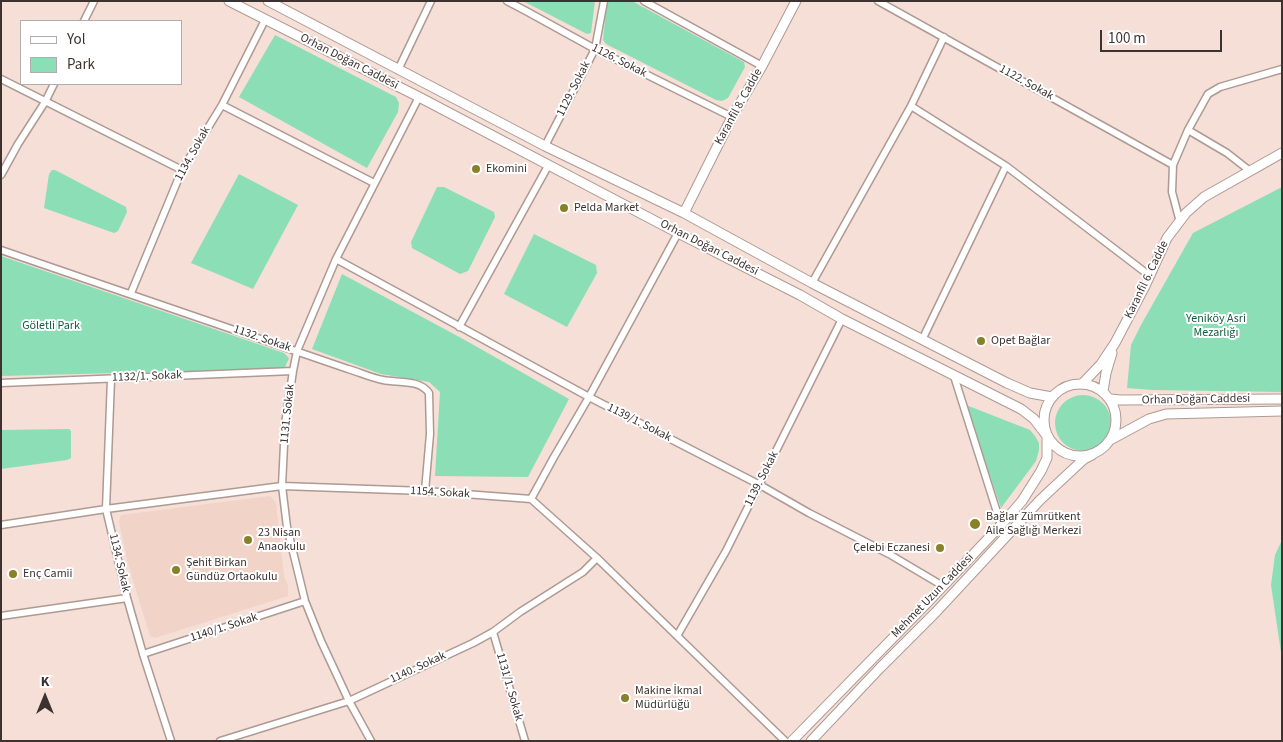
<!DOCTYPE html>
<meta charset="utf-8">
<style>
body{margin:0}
#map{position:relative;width:1283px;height:742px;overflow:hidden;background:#f5dfd6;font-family:"Source Sans 3",sans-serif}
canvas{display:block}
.frame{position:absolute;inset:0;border:2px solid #3c3330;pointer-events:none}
.legend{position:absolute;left:20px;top:20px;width:162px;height:65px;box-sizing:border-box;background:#fff;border:1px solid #b1adac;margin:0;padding:6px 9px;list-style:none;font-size:15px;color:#3c3330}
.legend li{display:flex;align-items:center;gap:10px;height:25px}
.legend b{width:25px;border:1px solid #b1adac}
.north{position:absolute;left:20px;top:672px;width:50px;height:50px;-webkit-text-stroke:4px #fff;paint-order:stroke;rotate:0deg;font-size:14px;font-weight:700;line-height:20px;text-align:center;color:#3c3330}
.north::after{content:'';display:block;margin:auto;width:18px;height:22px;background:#3c3330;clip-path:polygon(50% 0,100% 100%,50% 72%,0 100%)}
.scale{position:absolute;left:1100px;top:30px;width:122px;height:22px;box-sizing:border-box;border:2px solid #3c3330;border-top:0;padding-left:6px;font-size:15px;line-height:18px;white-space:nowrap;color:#3c3330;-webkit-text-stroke:4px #fff;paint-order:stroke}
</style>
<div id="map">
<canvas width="1283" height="742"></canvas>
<div class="frame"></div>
<ul class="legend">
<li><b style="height:6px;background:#fff"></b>Yol</li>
<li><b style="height:14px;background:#8bdeb6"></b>Park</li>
</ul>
<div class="north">K</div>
<div class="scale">100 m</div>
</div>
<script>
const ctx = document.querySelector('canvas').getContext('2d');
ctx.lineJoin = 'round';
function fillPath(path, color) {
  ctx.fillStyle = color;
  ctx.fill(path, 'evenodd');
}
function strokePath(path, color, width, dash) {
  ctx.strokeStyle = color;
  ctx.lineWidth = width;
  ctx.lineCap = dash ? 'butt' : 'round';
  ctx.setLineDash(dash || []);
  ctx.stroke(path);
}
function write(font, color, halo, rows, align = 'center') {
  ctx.font = font + ' "Source Sans 3",sans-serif';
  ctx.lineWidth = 4;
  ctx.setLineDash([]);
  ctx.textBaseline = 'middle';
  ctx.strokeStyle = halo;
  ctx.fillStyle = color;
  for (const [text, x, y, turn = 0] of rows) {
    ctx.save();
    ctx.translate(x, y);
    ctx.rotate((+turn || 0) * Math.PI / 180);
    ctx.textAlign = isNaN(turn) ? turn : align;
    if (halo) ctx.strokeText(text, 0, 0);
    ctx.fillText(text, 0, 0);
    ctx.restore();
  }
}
fillPath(new Path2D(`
 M270,496L276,503L284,576L288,586V596L155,638L150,636L128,564L119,522L121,515Z`), '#f1d3c7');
fillPath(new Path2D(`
 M523,1H595L591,33L587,34Z
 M607,1H632L744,62L745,67L728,98L722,101L716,100L606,44L603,40Z
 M275,35L396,97L399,103L398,112L367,168L239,97Z
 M52,170H55L126,207L127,212L118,231L114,233L44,208L49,174Z
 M239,174L298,205L253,289L191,263Z
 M437,187H444L494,212L495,217L468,271L460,274L412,248L411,242Z
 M1282,187V392L1152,390L1127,388L1131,345L1141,325L1193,233Z
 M534,234L596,265L597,273L567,327L504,294Z
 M1,256L284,353L289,358L285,367L277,369L1,376Z
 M342,274L463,339L569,399L528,477L435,476L440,392L429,382L381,374L312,349Z
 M1055 423a28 28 0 1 1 56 0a28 28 0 1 1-56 0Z
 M966,405L1030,430L1035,436L1039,443V450L1036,461L1001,508Z
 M69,429L71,431V458L67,460L1,469V430Z
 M1282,540V659L1271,585L1275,555Z`), '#8bdeb6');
const street = new Path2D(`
 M507,1L526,11L595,49L732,117
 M644,1L762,66
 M878,1L1173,165
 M84,21L94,1
 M398,70L431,1
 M1,79L182,170
 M222,105L374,183
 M911,106L1006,166L1150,276
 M1188,130L1227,153L1250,171
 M545,146L595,49L604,1
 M1,175L18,144L45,102L54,84
 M1180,222L1172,192L1173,165L1188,130L1208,94L1220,87L1282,69
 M1,250L348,369C359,372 371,378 383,380C398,383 419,379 429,393L430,434L425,491
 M336,259L589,397L760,485L809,513L889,554L943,586
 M812,283L911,106L944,37
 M131,293L182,170L222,105L265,20
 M459,327L548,166
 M922,340L1006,166
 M954,376L1001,525
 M111,379L106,509L127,598L143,654L171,741
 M1,383L293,371
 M531,499L554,457L589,397L678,233
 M1,525L106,509L282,486L425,491L531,499L597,558L785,741
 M1,616L127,598
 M493,632L525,741
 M677,636L726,551L842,319
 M143,654L305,601
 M220,741L349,701L473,643L493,632L520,612L583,572L597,558
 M371,741L349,701L321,641L305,601L287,527L282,486L285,424L293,371L297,351L336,259L419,97`);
const secondary = new Path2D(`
 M229,1L419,97L678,233L800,295L842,319L1021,409L1034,419L1047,436V458L1041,471L1022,501L1001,525L927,603L792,741
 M268,1L545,146L684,213L812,283L1007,383L1030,393L1052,397
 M684,213L732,117L762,66L796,1
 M1044 420a36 36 0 1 1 72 0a36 36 0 1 1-72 0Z
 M1082,384L1101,364L1115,343L1145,286L1167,238L1186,213L1204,197L1282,153
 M1103,391L1106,373L1112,353
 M1111,399L1120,400L1282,399
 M1112,439L1149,419L1166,414L1282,411
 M811,741L880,668L936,612L1040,500L1084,459L1092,455`);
strokePath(street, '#ae9a92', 9);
strokePath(secondary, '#ae9a92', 11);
strokePath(street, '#fff', 6);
strokePath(secondary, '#fff', 9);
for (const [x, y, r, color] of [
 [476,169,5,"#898027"],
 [564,208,5,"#898027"],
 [981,341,5,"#898027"],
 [975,524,6,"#898027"],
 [248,540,5,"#898027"],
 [940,548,5,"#898027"],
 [176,570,5,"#898027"],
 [13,574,5,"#898027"],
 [625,698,5,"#898027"]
]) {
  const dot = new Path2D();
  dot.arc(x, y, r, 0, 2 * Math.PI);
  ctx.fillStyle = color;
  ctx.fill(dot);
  strokePath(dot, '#fff', 2);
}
write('12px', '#3c3330', '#fff', [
 ["1126. Sokak",619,61,27],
 ["Orhan Doğan Caddesi",349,62,27],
 ["1122. Sokak",1026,83,29],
 ["1129. Sokak",574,89,-63],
 ["Karanfil 8. Cadde",739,107,-61],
 ["1134. Sokak",193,154,-61],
 ["Orhan Doğan Caddesi",709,248,27],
 ["Karanfil 6. Cadde",1147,280,-64],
 ["1132. Sokak",262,339,19],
 ["1132/1. Sokak",147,377,-2],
 ["Orhan Doğan Caddesi",1196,400,-1],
 ["1131. Sokak",288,414,-84],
 ["1139/1. Sokak",639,423,27],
 ["1139. Sokak",762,479,-63],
 ["1154. Sokak",440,493,3],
 ["1134. Sokak",119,563,77],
 ["Mehmet Uzun Caddesi",933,596,-46],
 ["1140/1. Sokak",224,628,-18],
 ["1140. Sokak",418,668,-25],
 ["1131/1. Sokak",509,687,74]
]);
write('12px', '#3c3330', '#fff', [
 ["Ekomini",486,169],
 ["Pelda Market",574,208],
 ["Opet Bağlar",991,341],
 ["Bağlar Zümrütkent",986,517],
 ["Aile Sağlığı Merkezi",986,531],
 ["23 Nisan",258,533],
 ["Anaokulu",258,547],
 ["Çelebi Eczanesi",930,548,"right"],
 ["Şehit Birkan",186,563],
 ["Gündüz Ortaokulu",186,577],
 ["Enç Camii",23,574],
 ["Makine İkmal",635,691],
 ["Müdürlüğü",635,705]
], 'left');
write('12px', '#126042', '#fff', [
 ["Yeniköy Asri",1216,319],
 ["Mezarlığı",1216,333],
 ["Göletli Park",51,326]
]);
</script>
